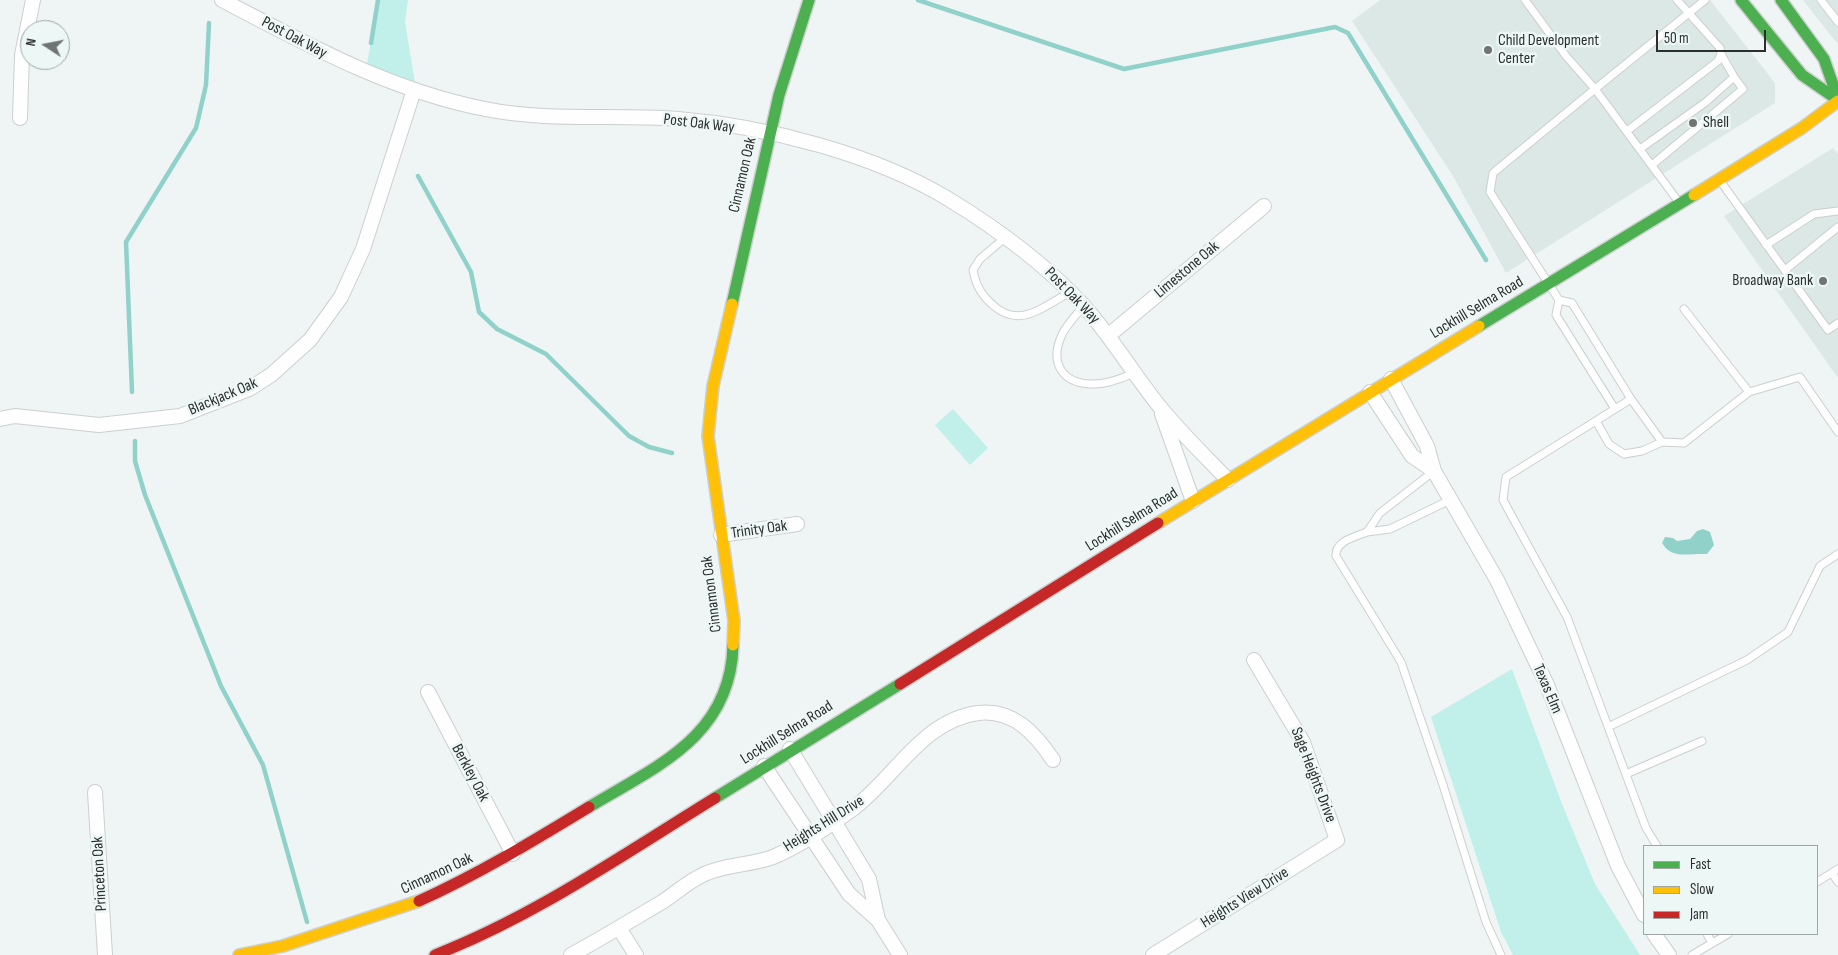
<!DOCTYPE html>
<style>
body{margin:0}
#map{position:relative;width:1838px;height:955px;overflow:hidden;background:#eff5f4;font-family:"Sofia Sans Condensed",sans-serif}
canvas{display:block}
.legend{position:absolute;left:1643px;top:845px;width:175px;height:90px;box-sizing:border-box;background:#edf7f5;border:1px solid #9fa7a5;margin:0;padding:6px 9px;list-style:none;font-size:15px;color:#2b2f2e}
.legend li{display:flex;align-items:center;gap:10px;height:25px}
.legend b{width:25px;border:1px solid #9fa7a5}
.north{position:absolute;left:20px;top:20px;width:50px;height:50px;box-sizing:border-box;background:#edf7f5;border:1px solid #9fa7a5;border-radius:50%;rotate:281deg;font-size:14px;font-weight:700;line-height:20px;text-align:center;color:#2b2f2e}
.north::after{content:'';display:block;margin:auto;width:18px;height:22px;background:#707473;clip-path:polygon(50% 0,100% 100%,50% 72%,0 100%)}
.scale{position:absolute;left:1656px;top:30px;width:110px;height:22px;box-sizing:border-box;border:2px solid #2b2f2e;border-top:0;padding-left:6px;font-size:15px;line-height:18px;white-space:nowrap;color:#2b2f2e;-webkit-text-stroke:4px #edf7f5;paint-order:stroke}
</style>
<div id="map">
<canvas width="1838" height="955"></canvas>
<ul class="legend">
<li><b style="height:6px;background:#4caf50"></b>Fast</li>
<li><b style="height:6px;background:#ffc107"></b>Slow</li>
<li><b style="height:6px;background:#c62828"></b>Jam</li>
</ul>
<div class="north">N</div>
<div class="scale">50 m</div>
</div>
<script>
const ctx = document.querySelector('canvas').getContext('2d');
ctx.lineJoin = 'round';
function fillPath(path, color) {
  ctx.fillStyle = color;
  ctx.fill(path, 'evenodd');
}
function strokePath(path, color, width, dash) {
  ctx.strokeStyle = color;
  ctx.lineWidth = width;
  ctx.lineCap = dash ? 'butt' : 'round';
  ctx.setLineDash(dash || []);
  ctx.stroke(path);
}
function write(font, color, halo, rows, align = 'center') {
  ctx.font = font + ' "Sofia Sans Condensed",sans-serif';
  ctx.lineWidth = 5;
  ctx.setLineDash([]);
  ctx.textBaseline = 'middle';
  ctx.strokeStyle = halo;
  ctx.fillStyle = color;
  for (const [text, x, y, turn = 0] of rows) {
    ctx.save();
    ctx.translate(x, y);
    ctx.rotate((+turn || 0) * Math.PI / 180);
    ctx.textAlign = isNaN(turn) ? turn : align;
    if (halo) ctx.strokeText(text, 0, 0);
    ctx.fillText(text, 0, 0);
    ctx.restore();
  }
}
fillPath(new Path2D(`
 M1380,0H1710L1775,83V103L1506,273L1453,176L1352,21Z
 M1803,0H1838V44L1832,37Z
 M1833,148L1838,154V378L1724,216Z`), '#dce8e6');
fillPath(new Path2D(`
 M378,0H408L405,22L415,83L367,64Z
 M953,409L988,448L970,465L935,425Z
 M1512,669L1562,804L1595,884L1640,955H1513L1501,932L1431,717Z`), '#c1efea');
fillPath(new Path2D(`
 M1703,529L1710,532L1714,545L1707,554C1689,553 1672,560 1662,543L1665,537L1673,538L1677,541L1690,539L1697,531Z`), '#90d1ca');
strokePath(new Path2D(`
 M918,0L1124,69L1335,27L1348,33L1486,260
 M371,43L378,0
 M418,176L471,272L479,312L497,329L546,354L629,436L649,447L672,453
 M132,392L126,242L196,128L206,85L209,23
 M135,441V461L145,495L221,686L263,765L307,922`), '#90d1ca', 4.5);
const lane = new Path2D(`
 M1525,0L1566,56L1595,89L1493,173L1490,192L1559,300
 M1821,0L1838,22
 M1627,131L1718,61L1721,54L1720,48L1677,0
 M1640,149L1706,102L1734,77L1721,54
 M1652,165L1743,89L1734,77
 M1721,182L1828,330L1838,323
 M1678,201L1595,89L1705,0
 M1006,237L980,259L973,270C976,286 982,296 994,306C1020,329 1045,306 1070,292
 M1766,245L1814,214L1838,211
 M1785,270L1838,227
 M1084,306C1076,315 1065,326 1061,337C1050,363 1062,383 1091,384C1106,385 1121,378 1135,373
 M1684,309L1749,392
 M1631,399L1506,477L1503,500L1567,617L1646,828L1657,846
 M1615,409L1556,315L1559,300L1572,303L1631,399L1662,442L1684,443L1749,392L1800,377L1838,432
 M1596,421L1609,444L1624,454L1642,451L1662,442
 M1434,471L1380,513L1367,532L1390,529L1450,500
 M1367,532C1355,537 1335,541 1336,556L1401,662L1443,785L1486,922L1501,955
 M1608,727L1747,660L1788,632L1820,566L1838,554
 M1626,774L1702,741
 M1832,873L1838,882
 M1817,882L1838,869
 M1707,934L1712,943
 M1692,955L1728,934`);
const street = new Path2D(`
 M222,0C308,45 389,90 485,109C549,122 613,114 678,119C765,126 875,154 950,200C999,230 1044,263 1083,305C1112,337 1133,374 1160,407C1181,433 1205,456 1228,480
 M20,118L22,55L33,0
 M1109,335L1264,206
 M1391,379L1427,446L1434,471L1497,580L1547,685L1618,866L1644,915
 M1370,392L1412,456L1434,471
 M1162,414L1193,501
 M0,419L15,416L99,425L180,416L249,389L271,375L310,340L341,297L363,249L414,90
 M721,535L797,524
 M428,692L513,854
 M790,749L869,879L878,920
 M764,766L849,894L878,920L900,955
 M95,792L105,955
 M619,928L636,955
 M1654,934L1669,955
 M571,955C602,938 632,920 662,902C676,893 691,879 707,873C728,864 752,865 773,857C797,847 832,824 854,808C894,778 923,720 978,713C1013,709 1035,733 1053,760
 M1153,955L1337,840L1303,742L1254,660`);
const fast = new Path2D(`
 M1741,0L1802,75L1838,100
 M1781,0L1824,59L1838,99
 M732,304L779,95L809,0
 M1479,326L1694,195
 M715,798L900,684
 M589,807C657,766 731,736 733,645`);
const slow = new Path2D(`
 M1694,195L1802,128L1838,101
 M732,304L713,386L708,436L734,621L733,645
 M1158,523L1479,326
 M239,955L283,946L419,901`);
const jam = new Path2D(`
 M900,684L1158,523
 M419,901C479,874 533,841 589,807
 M435,955C535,916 624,854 715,798`);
strokePath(lane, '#cbd0ce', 9);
strokePath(street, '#cbd0ce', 16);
strokePath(fast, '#cbd0ce', 14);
strokePath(slow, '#cbd0ce', 14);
strokePath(jam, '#cbd0ce', 14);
strokePath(lane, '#fdfefd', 7);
strokePath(street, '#fdfefd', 14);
strokePath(fast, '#4caf50', 11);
strokePath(slow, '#ffc107', 11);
strokePath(jam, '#c62828', 11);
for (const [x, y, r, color] of [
 [1488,50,5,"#707473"],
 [1693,123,5,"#707473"],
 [1823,281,5,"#707473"]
]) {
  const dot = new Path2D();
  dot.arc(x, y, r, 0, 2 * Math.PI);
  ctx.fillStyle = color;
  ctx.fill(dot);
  strokePath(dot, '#edf7f5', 2);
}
write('16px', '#2b2f2e', '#edf7f5', [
 ["Post Oak Way",294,38,28],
 ["Post Oak Way",699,124,7],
 ["Cinnamon Oak",743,175,-77],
 ["Limestone Oak",1187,270,-40],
 ["Post Oak Way",1072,296,46],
 ["Lockhill Selma Road",1477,308,-31],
 ["Blackjack Oak",223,397,-23],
 ["Lockhill Selma Road",1132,520,-32],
 ["Trinity Oak",759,530,-8],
 ["Cinnamon Oak",712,594,-97],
 ["Texas Elm",1547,689,67],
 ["Lockhill Selma Road",787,733,-32],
 ["Berkley Oak",470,773,62],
 ["Sage Heights Drive",1313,775,69],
 ["Heights Hill Drive",824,824,-32],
 ["Princeton Oak",100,874,-93],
 ["Cinnamon Oak",437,874,-25],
 ["Heights View Drive",1245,898,-32]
]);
write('16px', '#2b2f2e', '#edf7f5', [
 ["Child Development",1498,41],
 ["Center",1498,59],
 ["Shell",1703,123],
 ["Broadway Bank",1813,281,"right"]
], 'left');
</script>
